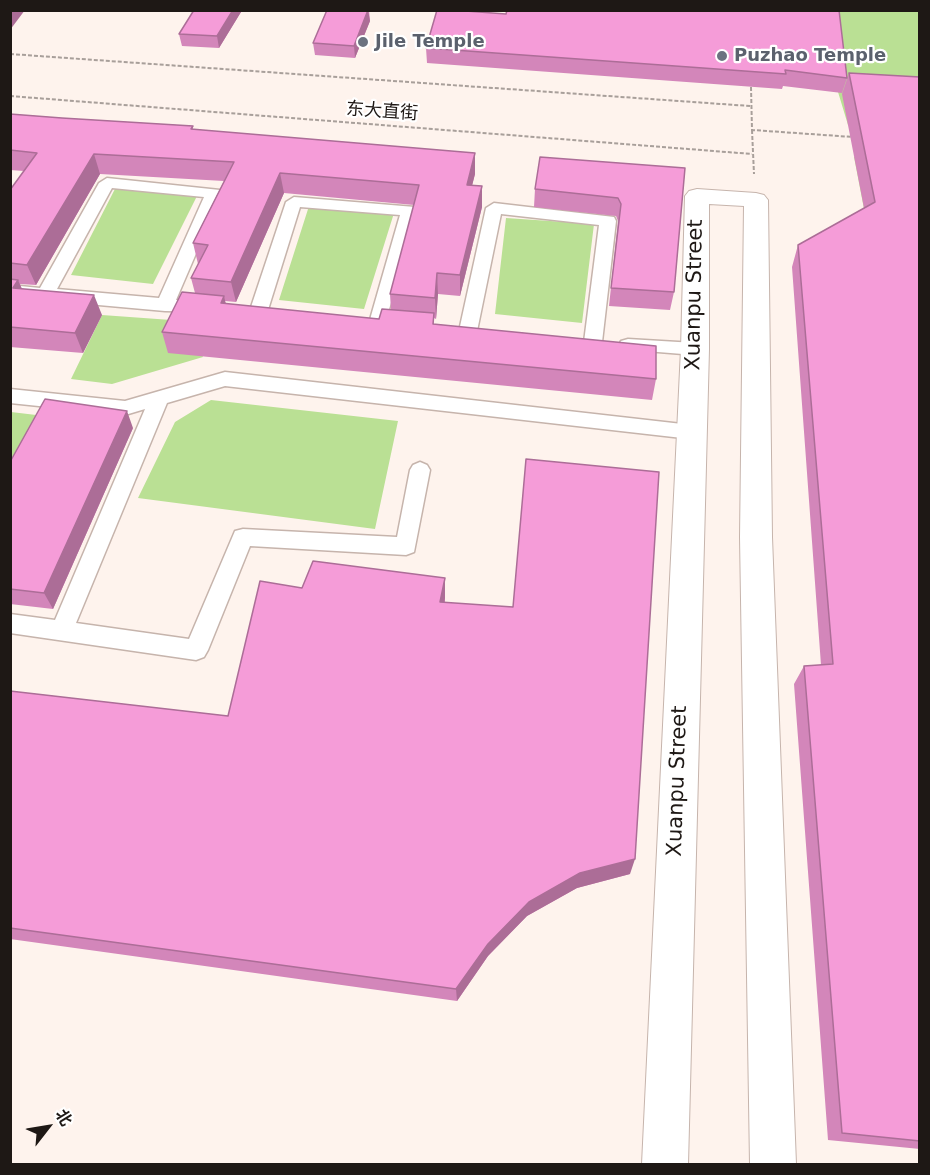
<!DOCTYPE html>
<meta charset="utf-8">
<style>
body{margin:0}
#map{position:relative;width:930px;height:1175px;overflow:hidden;background:#fef3ed;font-family:"DejaVu Sans","Noto Sans SC",sans-serif}
canvas{display:block}
.frame{position:absolute;inset:0;border:12px solid #1e1815;pointer-events:none}
.north{position:absolute;left:18px;top:1097px;width:60px;height:60px;-webkit-text-stroke:4px #fff;paint-order:stroke;rotate:59deg;font-size:16px;font-weight:700;line-height:24px;text-align:center;color:#1e1815}
.north::after{content:'';display:block;margin:auto;width:21px;height:27px;background:#1e1815;clip-path:polygon(50% 0,100% 100%,50% 72%,0 100%)}
</style>
<div id="map">
<canvas width="930" height="1175"></canvas>
<div class="frame"></div>
<div class="north">北</div>
</div>
<script>
const ctx = document.querySelector('canvas').getContext('2d');
ctx.lineJoin = 'round';
function fillPath(path, color) {
  ctx.fillStyle = color;
  ctx.fill(path, 'evenodd');
}
function strokePath(path, color, width, dash) {
  ctx.strokeStyle = color;
  ctx.lineWidth = width;
  ctx.lineCap = dash ? 'butt' : 'round';
  ctx.setLineDash(dash || []);
  ctx.stroke(path);
}
function write(font, color, halo, rows, align = 'center') {
  ctx.font = font + ' "DejaVu Sans","Noto Sans SC",sans-serif';
  ctx.lineWidth = 4.5;
  ctx.setLineDash([]);
  ctx.textBaseline = 'middle';
  ctx.strokeStyle = halo;
  ctx.fillStyle = color;
  for (const [text, x, y, turn = 0] of rows) {
    ctx.save();
    ctx.translate(x, y);
    ctx.rotate((+turn || 0) * Math.PI / 180);
    ctx.textAlign = isNaN(turn) ? turn : align;
    if (halo) ctx.strokeText(text, 0, 0);
    ctx.fillText(text, 0, 0);
    ctx.restore();
  }
}
fillPath(new Path2D(`
 M829,11H919V213L864,209L854,157L906,160L898,128L848,125L838,92Z
 M117,185L199,192L153,284L71,275Z
 M309,206L394,213L364,309L279,300Z
 M506,218L594,224L582,323L495,314Z
 M102,315L185,321L203,357L112,384L71,379Z
 M211,400L398,421L375,529L138,498L175,422Z
 M11,412L53,417L11,496Z`), '#bae094');
const service = new Path2D(`
 M107,178L220,190L222,193L176,300L212,304L215,308L212,312L165,311L10,297V285L40,288L99,183ZM112,188L204,197L159,298L57,289Z
 M294,197L415,207L417,211L384,327L378,329L369,323L400,215L300,207L267,313L264,317H252L249,313L286,202Z
 M494,203L614,217L616,221L602,342L600,346H586L584,342L599,225L501,214L477,331L475,335H461L459,331L486,208Z
 M628,339L695,343L702,345L704,349L702,353L695,355L621,349L619,345L621,341Z
 M225,372L691,425L698,427L701,432L698,437L691,439L225,386L167,403L76,623L189,639L235,531L243,529L397,537L410,470L413,465L420,462L427,465L430,470L414,552L406,555L250,546L208,650L204,657L196,660L10,633V614L55,620L145,409L125,415L10,403V389L125,401Z`);
const tertiary = new Path2D(`
 M697,189L756,193L764,195L768,200L772,537L796,1164H750L740,537L744,206L709,204V349L688,1164H642L681,349L685,196L689,191Z`);
strokePath(service, '#c6b4ac', 3);
strokePath(tertiary, '#c6b4ac', 2);
strokePath(new Path2D(`
 M10,54L750,106
 M751,87L752,130L853,137
 M10,96L752,154
 M752,130L754,174`), '#a89f9a', 2, [4, 2]);
fillPath(service, '#fff');
fillPath(tertiary, '#fff');
fillPath(new Path2D(`
 M194,10H241V12L219,48L182,46L179,34Z
 M327,10H369L370,21L355,58L315,55L313,43Z
 M506,14L847,78L842,93L783,86L782,89L427,63L426,48Z
 M849,73L920,77V1149L828,1140L794,684L804,666L821,665L792,267L798,245L864,208L842,94Z
 M10,114L62,118L193,126V129L475,174L472,185L482,207L460,296L438,294L436,319L434,318V324L656,379L652,400L168,353L162,332L195,293L191,278L198,264L193,243L224,181L100,174L36,285L20,284L22,289L102,315L83,353L10,347V190L24,171L10,170ZM284,193L414,205L390,294L391,310L379,319L226,304L225,301L236,302Z
 M685,168L674,292L670,310L609,306L618,221L616,216L534,207L535,189Z
 M133,428L53,609L10,604V462Z
 M445,578V603L630,874L577,888L527,916L488,956L457,1001L10,939V691L228,716L302,588Z`), '#d386ba');
fillPath(new Path2D(`
 M10,10H25L10,30Z
 M233,10H241V12L219,48L217,36Z
 M368,10L370,21L355,58L354,46Z
 M475,153V174L467,206V185Z
 M94,154L100,174L36,285L27,265Z
 M280,173L284,193L236,302L231,282Z
 M482,186V207L460,296V275Z
 M437,273L438,294L436,319L435,298Z
 M18,280L27,301L13,288Z
 M94,295L102,315L83,353L75,333Z
 M224,296L229,318L221,303Z
 M127,411L133,428L53,609L44,593Z
 M445,578V598L441,622L440,602Z
 M635,859L630,874L577,888L527,916L488,956L457,1001L456,989L488,944L529,902L580,873Z`), '#ac6d97');
const building = new Path2D(`
 M194,10H233L217,36L179,34Z
 M327,10H368L354,46L313,43Z
 M437,10H452L506,14L507,10H839L847,78L785,70L786,74L426,48Z
 M849,73L920,77V1141L842,1133L804,666L833,664L798,245L875,202Z
 M10,114L62,118L193,126L191,129L475,153L467,185L482,186L460,275L437,273L435,298L390,294L419,185L280,173L231,282L191,278L208,245L193,243L234,162L94,154L27,265L10,263V190L37,153L10,150Z
 M540,157L685,168L674,292L611,288L621,204L618,198L535,189Z
 M10,279L18,280L13,288L94,295L75,333L10,327Z
 M182,292L224,296L221,303L379,319L382,309L434,313L433,324L656,346V379L162,332Z
 M45,399L127,411L44,593L10,589V462Z
 M526,459L659,472L635,859L580,873L529,902L488,944L456,989L10,928V691L228,716L260,581L302,588L313,561L445,578L440,602L513,607Z`);
fillPath(building, '#f59cd8');
strokePath(building, '#ac6d97', 1.5);
for (const [x, y, r, color] of [
 [363,42,6,"#6b7280"],
 [722,56,6,"#6b7280"]
]) {
  const dot = new Path2D();
  dot.arc(x, y, r, 0, 2 * Math.PI);
  ctx.fillStyle = color;
  ctx.fill(dot);
  strokePath(dot, '#fff', 2);
}
write('bold 18px', '#5b616d', '#fff', [
 ["Jile Temple",375,42],
 ["Puzhao Temple",734,56]
], 'left');
write('18px', '#1e1815', '#fff', [
 ["东大直街",382,112,4]
]);
write('21px', '#1e1815', '#fff', [
 ["Xuanpu Street",695,295,-89],
 ["Xuanpu Street",678,781,-88]
]);
</script>
